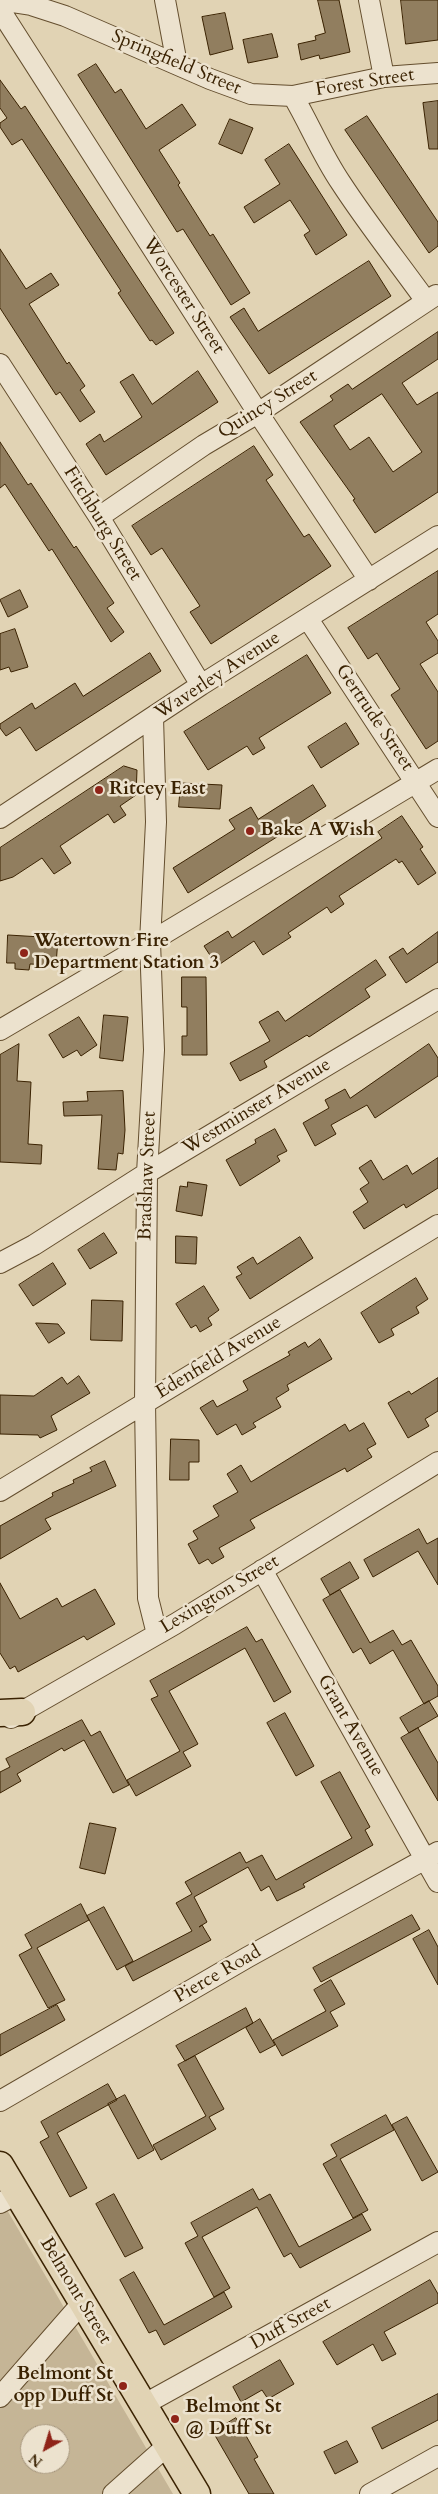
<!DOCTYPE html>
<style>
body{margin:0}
#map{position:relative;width:438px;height:2494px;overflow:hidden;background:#e1d3b4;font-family:Cardo,serif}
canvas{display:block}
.north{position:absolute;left:20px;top:2424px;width:50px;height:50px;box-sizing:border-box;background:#ece2ce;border:1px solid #a5957c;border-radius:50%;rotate:219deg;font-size:14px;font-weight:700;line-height:20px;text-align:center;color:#3a2202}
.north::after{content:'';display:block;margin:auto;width:18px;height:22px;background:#8f2418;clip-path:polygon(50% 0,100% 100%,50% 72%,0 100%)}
</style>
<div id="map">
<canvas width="438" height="2494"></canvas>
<div class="north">N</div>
</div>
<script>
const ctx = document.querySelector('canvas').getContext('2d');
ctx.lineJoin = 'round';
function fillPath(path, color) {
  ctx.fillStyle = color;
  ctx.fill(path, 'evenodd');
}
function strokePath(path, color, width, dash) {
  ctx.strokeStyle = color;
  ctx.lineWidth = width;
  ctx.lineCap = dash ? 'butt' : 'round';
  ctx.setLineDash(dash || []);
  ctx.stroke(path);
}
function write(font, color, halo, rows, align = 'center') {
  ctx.font = font + ' Cardo,serif';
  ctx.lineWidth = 5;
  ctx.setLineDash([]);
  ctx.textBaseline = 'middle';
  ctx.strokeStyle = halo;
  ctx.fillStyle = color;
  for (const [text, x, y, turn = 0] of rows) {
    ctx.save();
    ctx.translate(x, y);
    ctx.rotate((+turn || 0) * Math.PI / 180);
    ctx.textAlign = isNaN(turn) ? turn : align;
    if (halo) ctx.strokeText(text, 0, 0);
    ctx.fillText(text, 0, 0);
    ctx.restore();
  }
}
fillPath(new Path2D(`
 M0,2198L173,2494H0ZM30,2434H60V2464H30Z`), '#c5b596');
const building = new Path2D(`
 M318,0H339L350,52L320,59L319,55L301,60L298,44L316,40L315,36L325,33Z
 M401,0H438V40L406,44Z
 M225,13L233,49L210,55L202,17Z
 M272,34L278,57L248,63L243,40Z
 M96,64L115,93L121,89L146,129L182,104L196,125L159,150L180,183L178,185L210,236L213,234L250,293L231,305L183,229L177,232L78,75Z
 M0,80L21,109L25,106L174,333L156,345L152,340L150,341L118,293L121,291L22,139L12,145L0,127V123L7,118L0,108Z
 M438,101V149H429L423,103Z
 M367,116L438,222V246L429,253L345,130Z
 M230,119L253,128L242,154L219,144Z
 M289,144L347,235L316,255L304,235L310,231L290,200L254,223L244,207L280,184L265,160Z
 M0,249L26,289L51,273L59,285L29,304L67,364L69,362L85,386L80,390L95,412L80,422L60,392L56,395L0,308Z
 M369,261L391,296L269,374L230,317L244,308L258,331Z
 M438,332V359L402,383L417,405L438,392V492L375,533L353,500L355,499L300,422L333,400L330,396L348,384L352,389ZM382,394L422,452L393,472L369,437L350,450L334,426Z
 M198,371L218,402L106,475L86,444L100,434L104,442L142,417L120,382L133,374L152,404Z
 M0,442L28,485L31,483L74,548L76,546L114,603L107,608L124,632L111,642L52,549L49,551L5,484L0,488Z
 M254,446L273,475L266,480L304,537L309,534L331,566L211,644L190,612L200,606L162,548L151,555L132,526Z
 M438,571V614L426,622L438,641V653L420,664L438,692V741L426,749L391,695L400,689L377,653L368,659L348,628Z
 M20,590L28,607L8,617L0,600Z
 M15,629L28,667L11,672L9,667L0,670V634Z
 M150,653L161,671L36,751L20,727L6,736L0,728V724L32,703L35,709L75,683L83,696Z
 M307,655L331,693L259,738L265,748L253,755L247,746L208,770L184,732Z
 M346,723L359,744L321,768L308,747Z
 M124,766L137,770L136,795L120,806L126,815L114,823L108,814L60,846L71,863L54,874L42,858L13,877L0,881V848Z
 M181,783L222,785L220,809L179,807Z
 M313,785L326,806L188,893L173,868L235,829L229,820L251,807L258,819Z
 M402,816L423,847L420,849L436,873L418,885L402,861L399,863L396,859L339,896L344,904L331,913L327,907L288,933L291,937L263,955L254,941L217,966L204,946L228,931L232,938L382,838L378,832Z
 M438,932V962L406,983L389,957L403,948L407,954Z
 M8,935L58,938L56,965L30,964L29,970L15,969V963H7Z
 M376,960L386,975L365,989L370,997L309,1037L307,1035L264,1061L267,1067L240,1081L230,1063L270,1041L259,1022L278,1011L285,1021Z
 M182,977H206L207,1055H182V1036H187V1007H182Z
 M104,1015L128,1017L123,1061L100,1058Z
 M79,1017L97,1045L81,1056L77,1050L63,1058L49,1035Z
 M19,1044L17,1081L31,1082L28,1144L42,1145L41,1164L0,1162V1055Z
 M429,1044L438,1058V1076L375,1118L367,1105L331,1125L336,1134L315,1146L303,1123L329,1108L325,1100L345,1089L350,1098Z
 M123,1091L125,1130L123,1154L118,1153L116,1170L98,1169L102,1115L64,1116L63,1102L88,1101L87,1092Z
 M275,1129L287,1151L277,1156L280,1161L240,1186L226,1160L256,1143L255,1140Z
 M438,1158V1188L406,1208L404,1204L364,1229L353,1212L368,1202L360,1189L369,1183L359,1168L371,1160L383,1180L407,1165L412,1174Z
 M188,1182L207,1185L202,1216L176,1211L180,1186L187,1187Z
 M104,1233L117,1253L90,1269L78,1250Z
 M176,1236L197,1237L196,1264L176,1263Z
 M300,1237L313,1258L250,1299L236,1277L242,1274L237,1267L253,1257L257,1264Z
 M53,1263L66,1284L33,1306L19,1285Z
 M416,1278L428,1299L416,1307L419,1313L391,1329L394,1335L379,1343L361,1313Z
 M204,1286L219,1310L208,1318L212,1325L200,1332L196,1325L191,1328L176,1304Z
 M92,1300L123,1301L122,1341L91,1340Z
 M36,1323L58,1324L65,1333L49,1343Z
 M320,1339L332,1359L287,1385L289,1390L276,1398L281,1407L253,1423L256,1427L242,1435L236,1424L217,1435L200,1408L213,1400L217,1407L248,1390L243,1381L290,1355L288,1352L305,1342L308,1347Z
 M79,1376L90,1393L51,1416L57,1430L40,1438L38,1435L0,1434V1395L34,1396L62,1377L67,1384Z
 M438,1378V1411L425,1419L429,1426L408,1438L388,1403L409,1391L411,1394Z
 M364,1423L376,1444L367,1449L372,1457L347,1472L345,1468L250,1520L255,1528L219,1548L224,1557L212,1564L208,1559L199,1564L188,1544L198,1539L193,1531L219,1516L213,1506L238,1492L227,1474L241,1465L251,1482L345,1424L349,1431Z
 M171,1439L199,1440V1462H189V1480H170Z
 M105,1461L116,1486L45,1519L51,1529L0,1559V1526L53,1496L52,1493L74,1483L73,1480L92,1471L90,1468Z
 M419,1529L427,1544L438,1538V1585L418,1551L373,1577L364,1560Z
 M350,1562L359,1578L330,1595L321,1579Z
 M0,1583L20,1619L57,1598L62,1607L95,1589L115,1624L87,1640L84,1636L18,1672L15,1666L10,1669L0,1653Z
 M340,1590L370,1643L393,1630L402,1645L411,1640L438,1686V1696L424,1704L393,1650L370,1664L361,1648L353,1653L323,1600Z
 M247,1627L256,1642L262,1639L291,1692L274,1702L245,1648L169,1691L198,1744L183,1752L191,1766L136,1796L127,1780L180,1751L151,1699L158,1696L150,1681Z
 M429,1701L438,1716L409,1733L400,1718Z
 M285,1713L314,1766L296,1776L267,1723Z
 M82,1720L91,1736L100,1731L129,1785L113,1793L84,1740L64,1751L62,1748L17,1774L21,1781L0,1793V1772L10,1767L6,1759Z
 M418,1728L438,1763V1801L401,1738Z
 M340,1772L370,1827L365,1830L373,1845L303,1884L305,1887L277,1901L269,1886L261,1891L248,1867L194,1897L207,1922L199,1927L202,1925L211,1940L133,1981L125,1966L192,1931L176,1903L192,1894L185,1882L240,1852L246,1863L262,1855L276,1880L352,1838L321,1782Z
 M90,1823L116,1828L105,1874L80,1868Z
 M81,1904L89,1920L37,1948L65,2000L48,2008L19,1955L32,1948L25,1935Z
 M104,1907L133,1961L117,1970L87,1916Z
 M412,1915L420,1929L321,1982L313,1968Z
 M429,1930L438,1947V1985L413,1939Z
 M331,1980L345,2004L330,2012L338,2026L282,2056L273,2040L326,2011L314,1990Z
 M57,2005L65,2020L0,2056V2035Z
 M246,2008L253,2023L185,2061L176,2046Z
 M260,2019L275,2045L260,2053L246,2028Z
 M195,2056L224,2109L209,2117L216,2129L161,2160L153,2145L206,2116L178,2065Z
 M108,2084L117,2100L57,2133L87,2188L70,2197L40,2142L49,2137L41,2122Z
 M125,2095L154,2150L138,2159L108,2104Z
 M386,2115L394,2130L340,2159L368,2210L353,2218L323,2164L337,2156L331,2145Z
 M407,2117L438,2172L422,2181L392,2125Z
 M253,2189L259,2200L270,2194L299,2247L362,2214L371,2230L300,2268L291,2253L284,2257L257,2207L202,2237L230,2288L214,2297L185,2243L198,2236L191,2223Z
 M114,2194L143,2248L125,2257L96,2204Z
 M134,2272L164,2325L224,2292L232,2307L164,2345L156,2330L149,2333L120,2280Z
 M430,2280L438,2294V2303L384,2332L396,2354L382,2361L373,2344L337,2365L323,2342Z
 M280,2360L294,2384L268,2399L262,2390L241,2402L233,2387Z
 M438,2394V2420L382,2449L372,2428Z
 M236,2418L258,2457L254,2459L274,2494H249L213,2432Z
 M347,2441L358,2462L335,2474L324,2452Z`);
fillPath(building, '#917e5f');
strokePath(building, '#3a2202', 1);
const minor = new Path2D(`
 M0,0L31,5L65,16L210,79L251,94L293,96C310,125 322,155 341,183C367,223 398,262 426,301
 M165,0L177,64
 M369,0L384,77
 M0,10L258,413L369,580
 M293,96L384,77L438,73
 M0,364L99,517L201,685
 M99,517L204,445L258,413L436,295
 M308,619L438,817
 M153,717L156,822L150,942L154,1050L147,1173L145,1402L148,1598L157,1634
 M0,818L201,685L438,536
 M0,1030L150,942L438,769
 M0,1263L34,1245L147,1173L438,999
 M0,1491L438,1225
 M262,1570L438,1882
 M11,1718L175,1624L438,1462
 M0,2101L248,1957L438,1852
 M0,2203L17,2194
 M0,2397L82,2303
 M143,2405L438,2242
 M113,2494L168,2445
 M370,2494L438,2456`);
const major = new Path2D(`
 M0,1713L22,1712
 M0,2165L197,2494`);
strokePath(minor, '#644e2e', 22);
strokePath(major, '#3a2202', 29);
strokePath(minor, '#ece2ce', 20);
strokePath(major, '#e1d3b4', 26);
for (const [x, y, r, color] of [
 [99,790,5,"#8f2418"],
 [250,831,5,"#8f2418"],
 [24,953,5,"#8f2418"],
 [123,2386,5,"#8f2418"],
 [175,2419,5,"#8f2418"]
]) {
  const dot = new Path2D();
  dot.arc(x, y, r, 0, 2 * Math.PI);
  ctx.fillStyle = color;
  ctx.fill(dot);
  strokePath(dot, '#ece2ce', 2);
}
write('19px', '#3a2202', '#ece2ce', [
 ["Springfield Street",176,63,23],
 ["Forest Street",365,83,-9],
 ["Worcester Street",183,296,57],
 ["Quincy Street",268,405,-32],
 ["Fitchburg Street",102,524,58],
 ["Waverley Avenue",218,676,-33],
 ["Gertrude Street",374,718,56],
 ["Westminster Avenue",257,1107,-31],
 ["Bradshaw Street",148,1176,-88],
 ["Edenfield Avenue",219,1358,-31],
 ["Lexington Street",220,1595,-31],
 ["Grant Avenue",350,1726,60],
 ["Pierce Road",218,1975,-30],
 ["Belmont Street",75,2291,59],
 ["Duff Street",291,2324,-29]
]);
write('bold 19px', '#3a2202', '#ece2ce', [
 ["Ritcey East",109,790],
 ["Bake A Wish",260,831],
 ["Watertown Fire",34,942],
 ["Department Station 3",34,964],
 ["Belmont St",113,2375,"right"],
 ["opp Duff St",113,2397,"right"],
 ["Belmont St",185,2408],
 ["@ Duff St",185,2430]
], 'left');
</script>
